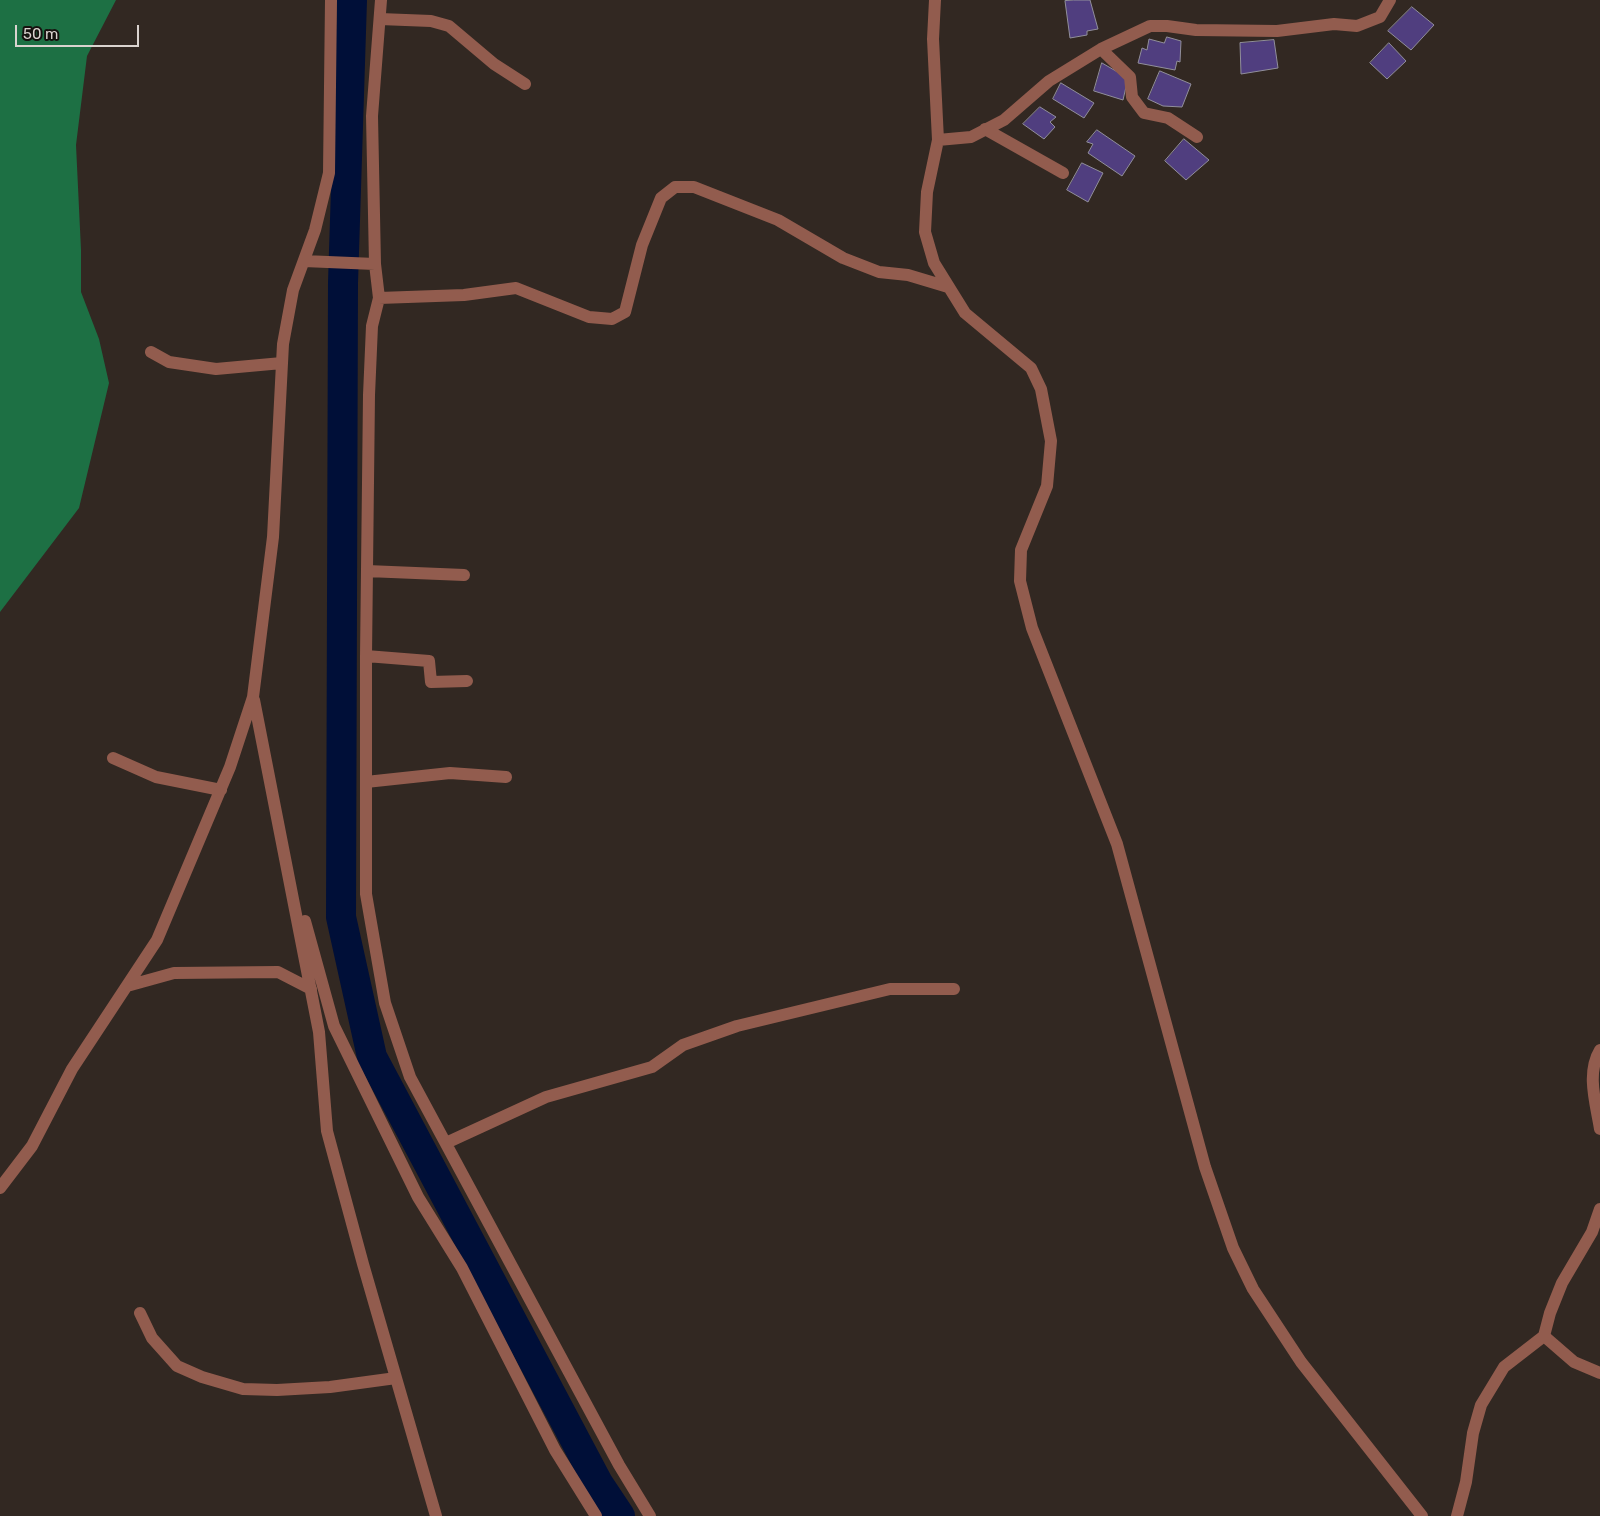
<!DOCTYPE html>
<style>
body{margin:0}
#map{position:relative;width:1600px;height:1516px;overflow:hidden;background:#322822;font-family:Rubik,sans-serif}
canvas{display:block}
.scale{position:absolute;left:15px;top:25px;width:124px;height:22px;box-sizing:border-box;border:2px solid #dad3cf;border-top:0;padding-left:6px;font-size:15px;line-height:18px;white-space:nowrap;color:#dad3cf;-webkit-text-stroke:4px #16120f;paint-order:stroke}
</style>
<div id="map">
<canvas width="1600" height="1516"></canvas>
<div class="scale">50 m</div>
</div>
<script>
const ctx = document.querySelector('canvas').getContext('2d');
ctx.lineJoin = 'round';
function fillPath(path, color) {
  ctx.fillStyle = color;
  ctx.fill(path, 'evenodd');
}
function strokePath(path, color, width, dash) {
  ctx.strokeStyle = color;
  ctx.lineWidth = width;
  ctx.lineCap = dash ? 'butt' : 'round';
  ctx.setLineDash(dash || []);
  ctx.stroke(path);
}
fillPath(new Path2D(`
 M0,0H116L87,56L76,145L81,250V292L99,339L109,383L79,508L0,612Z`), '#1d7044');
strokePath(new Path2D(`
 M352,0L343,283L341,917L372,1057L598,1483L620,1516`), '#000f38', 30);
const building = new Path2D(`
 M1074,0H1090L1098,29L1087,31V35L1070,38L1065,1Z
 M1412,7L1434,25L1411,50L1388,31Z
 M1167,37L1181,41L1180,62L1177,61L1175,70L1138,63L1142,48L1147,50L1149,39L1164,43Z
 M1274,40L1278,68L1241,74L1240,43Z
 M1389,43L1406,61L1387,79L1370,63Z
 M1102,63L1128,78L1123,100L1094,91Z
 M1160,71L1191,84L1182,107L1163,106L1148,99Z
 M1061,83L1094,103L1084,118L1053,99Z
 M1040,107L1056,117L1050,122L1055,127L1044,139L1023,124Z
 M1097,130L1135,156L1122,176L1088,153L1093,144L1087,142Z
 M1184,139L1209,160L1186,180L1165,161Z
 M1082,163L1103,173L1088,202L1067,190Z`);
fillPath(building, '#503e7f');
strokePath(building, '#918f9b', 1);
strokePath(new Path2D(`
 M381,0L372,116L375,264L379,298L372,326L369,395L366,656V894L385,1003L410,1077L619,1465L650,1516
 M935,0L933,39L938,140L927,192L925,232L934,263L965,313L1031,368L1041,389L1051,441L1047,486L1021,550L1020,581L1032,628L1117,844L1205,1167L1233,1248L1253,1289L1301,1362L1422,1516
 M380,19L431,21L449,26L494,64L525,84
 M1101,49L1130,77L1132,97L1144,113L1168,118L1197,137
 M985,129L1063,173
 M938,140L971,137L1004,120L1049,81L1101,49L1150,26H1167L1196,30L1277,31L1334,24L1357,26L1380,17L1390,0
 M304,261L375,264
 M379,298L464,295L516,288L589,317L612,319L625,312L642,245L661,198L675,187H694L778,220L843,258L879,272L908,275L948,287
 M151,352L169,362L216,369L282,363
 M367,571L464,575
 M366,656L429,661L431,682L467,681
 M254,700L319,1032L327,1131L363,1264L436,1516
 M113,758L156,777L221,790
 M366,782L450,773L506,777
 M305,921L334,1026L418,1197L462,1268L555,1450L596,1516
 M127,986L174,973L278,972L311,989
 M1600,1050C1586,1073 1596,1104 1600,1129
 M446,1143L546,1097L652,1067L683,1045L737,1026L890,989H954
 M0,1188L32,1146L72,1069L157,940L230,767L253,697L273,537L283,344L293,290L315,230L329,173L331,0
 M140,1313L152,1338L177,1366L202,1377L243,1389L277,1390L330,1387L396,1378
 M1544,1336L1574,1362L1600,1373
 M1457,1516L1466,1482L1473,1433L1481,1405L1504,1367L1544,1336L1550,1313L1562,1283L1592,1232L1600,1209`), '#925c4e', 12);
</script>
